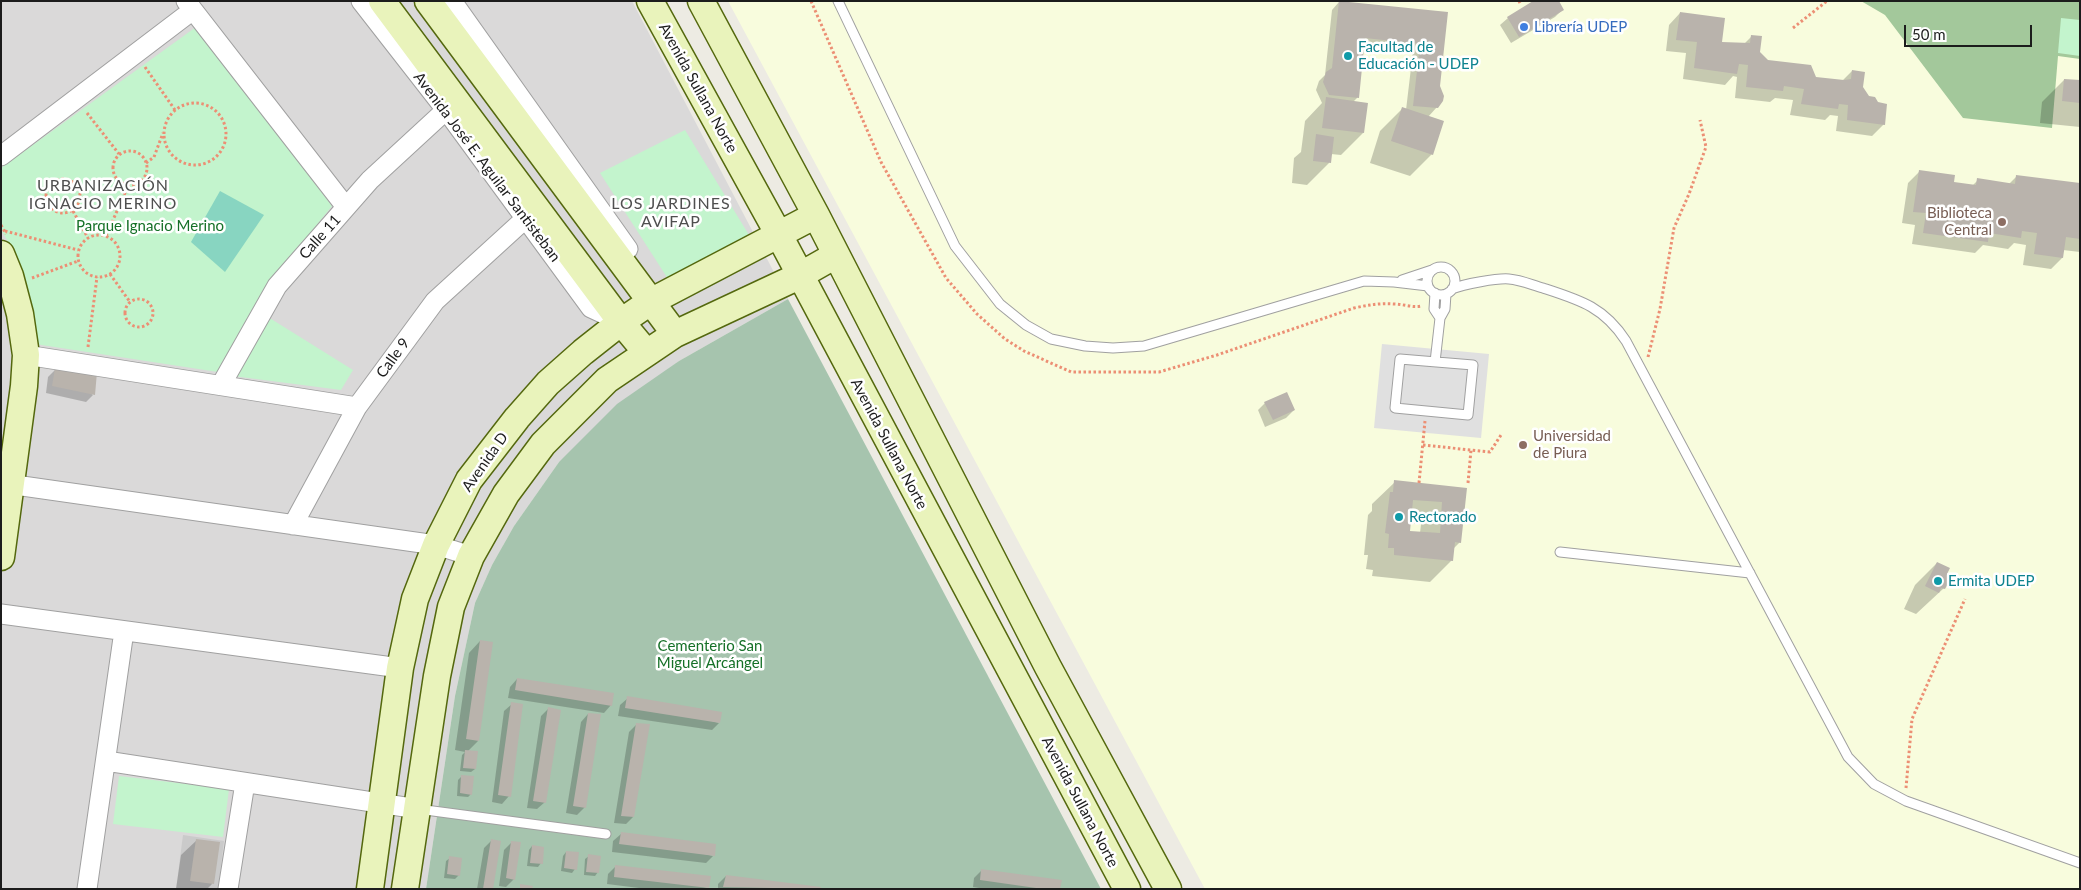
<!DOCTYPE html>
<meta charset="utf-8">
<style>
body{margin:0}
#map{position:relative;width:2081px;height:890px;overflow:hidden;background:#edebe3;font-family:Lato,sans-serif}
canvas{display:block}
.frame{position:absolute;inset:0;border:2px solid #1c1c1c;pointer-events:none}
.scale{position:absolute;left:1904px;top:25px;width:128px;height:22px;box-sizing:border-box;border:2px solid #1c1c1c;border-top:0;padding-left:6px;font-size:15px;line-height:18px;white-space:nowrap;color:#1c1c1c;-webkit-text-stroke:4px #fff;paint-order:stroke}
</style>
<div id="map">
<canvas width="2081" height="890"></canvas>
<div class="frame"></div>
<div class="scale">50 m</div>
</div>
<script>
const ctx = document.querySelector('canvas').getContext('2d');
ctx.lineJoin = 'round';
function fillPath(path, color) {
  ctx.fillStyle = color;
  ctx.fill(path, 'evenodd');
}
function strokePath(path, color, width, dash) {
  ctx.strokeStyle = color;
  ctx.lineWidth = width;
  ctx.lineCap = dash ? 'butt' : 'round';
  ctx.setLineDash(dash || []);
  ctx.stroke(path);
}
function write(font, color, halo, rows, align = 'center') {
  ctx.font = font + ' Lato,sans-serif';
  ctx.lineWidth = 5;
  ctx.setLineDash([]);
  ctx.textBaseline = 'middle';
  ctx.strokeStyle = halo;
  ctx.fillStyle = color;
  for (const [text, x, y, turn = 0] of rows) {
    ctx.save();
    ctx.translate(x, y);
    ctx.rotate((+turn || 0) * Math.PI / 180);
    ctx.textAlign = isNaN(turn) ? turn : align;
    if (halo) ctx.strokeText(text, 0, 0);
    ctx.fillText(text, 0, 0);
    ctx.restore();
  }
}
fillPath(new Path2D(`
 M1,1H632L788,299L679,361L559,462L514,526L492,565L475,603L455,696L426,889H1Z`), '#dad9d9');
fillPath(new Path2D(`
 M728,1H2080V889H1205Z`), '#f8fcdd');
fillPath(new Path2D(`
 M183,835L224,841L218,889H176Z`), '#cacaca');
fillPath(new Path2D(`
 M1861,1H2080V59L2058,56L2052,128L1963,118L1885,15Z`), '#a3c89b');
fillPath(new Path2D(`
 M788,299L1101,889H426L455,696L475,603L492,565L514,526L559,462L617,404L679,361Z`), '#a6c4ae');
fillPath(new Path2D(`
 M2061,18L2080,20V56L2058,53Z
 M196,27L332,206L279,272L218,372L35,344L13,250L1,230V168Z
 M685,130L749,235L668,279L600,173Z
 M268,317L353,370L341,390L233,376Z
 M119,776L229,789L223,837L113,824Z`), '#c3f4cd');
fillPath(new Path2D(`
 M220,191L264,215L225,272L191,242Z`), '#88d5c1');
fillPath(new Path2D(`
 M1382,344L1489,354L1481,438L1374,428Z`), '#e0e0e0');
fillPath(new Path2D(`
 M1339,2L1447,14L1437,107L1428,117L1432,154L1410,176L1370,163L1380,131L1402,109L1406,110L1413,51L1363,46L1357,98L1353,102L1363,133L1341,155L1331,154L1329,163L1307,185L1292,183L1294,158L1301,152L1305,121L1322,103L1316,90L1319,81L1325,75L1332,10Z
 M1563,9L1555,17L1511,43L1500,25L1508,18Z
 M1680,13L1721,43L1744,44L1752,36L1759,53L1767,61L1815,78L1842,81L1852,71L1884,124L1872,136L1836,131L1838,116L1830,115L1825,120L1790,115L1793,100L1775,98L1770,102L1735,98L1737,77L1733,76L1725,85L1683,79L1686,53L1666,51L1669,25Z
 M2064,80L2080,82V127L2040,123L2042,102Z
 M1919,172L1952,183L1972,186L1978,180L2009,184L2017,176L2080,185V252L2063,250L2062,258L2051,269L2023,265L2026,245L2014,243L2008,249L1983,245L1975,253L1912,244L1915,225L1902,223L1908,183Z
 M56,369L93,395L86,402L46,393L48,377Z
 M1265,403L1294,410L1286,418L1265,427L1258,410Z
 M1395,482L1465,489L1460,542L1453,549L1452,560L1430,582L1372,576L1373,570L1366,569L1368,555H1364L1368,515L1372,511V504ZM1410,523L1421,524L1420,533L1409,532Z
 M1937,563L1945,574L1944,588L1916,614L1904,609L1915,585Z
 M480,641L478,741L468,751L475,769L471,772L460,771L462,755L465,752L455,750L469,653Z
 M517,679L611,705L604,713L508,698L510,687Z
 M628,698L719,723L712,730L618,716L620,705Z
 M512,704L509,796L502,804L492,802L504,711Z
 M548,709L545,802L537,809L527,808L541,716Z
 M588,714L585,807L577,815L566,813L581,722Z
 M637,724L633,817L626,824L614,823L629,732Z
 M462,776L471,794L468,797L457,796L458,780Z
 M621,834L713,856L706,863L612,852L613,841Z
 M197,840L212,884L207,889H176L181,855Z
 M491,841L492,889H477L484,848Z
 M512,842L514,879L506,887L499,886L504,850Z
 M532,846L541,863L538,867L527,866L529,850Z
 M566,852L575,869L572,873L561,871L563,856Z
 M589,856L598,872L595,876L584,875L585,859Z
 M450,858L459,875L455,879L444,878L446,861Z
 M616,866L708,888L647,889L607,884L608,874Z
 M982,870L1059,889H985L973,887L974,878Z
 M726,876L819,889H718V884Z`), '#0003');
fillPath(new Path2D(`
 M1339,1L1448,12L1440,86L1444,96L1443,101L1438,108L1413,106L1420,44L1365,38L1359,98L1329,95L1323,82L1326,72L1332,68Z
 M1533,1H1559L1564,10L1519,37L1507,17Z
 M1680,12L1725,18L1722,42L1750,43L1751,35L1762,36L1760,52L1768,60L1811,65L1816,77L1844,80L1851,79L1852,70L1865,72L1863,87L1869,96L1875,97L1878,102L1887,104L1885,125L1847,120L1848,105L1839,104L1838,109L1801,104L1804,89L1784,86L1783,91L1746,87L1748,65L1739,64L1737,74L1694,68L1697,42L1676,40Z
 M2064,79L2080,80V103L2062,101Z
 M1326,97L1368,103L1364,133L1322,128Z
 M1402,107L1444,121L1433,155L1391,141Z
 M1316,134L1334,137L1331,163L1313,161Z
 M1919,170L1955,175L1954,182L1976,185L1977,178L2015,184L2016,175L2080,183V239L2066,237L2063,258L2034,254L2037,233L2022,231L2021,238L1989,233L1988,242L1923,233L1926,213L1913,212Z
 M55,368L97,372L95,395L52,386Z
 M1287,392L1295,410L1273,420L1264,402Z
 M1394,480L1467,488L1461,543L1455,542L1453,561L1394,555V548H1388L1389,534L1385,533L1390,492H1393ZM1413,500L1442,502L1440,533L1410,531Z
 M1937,562L1950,568L1947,574L1952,576L1945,589L1941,588L1939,593L1925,586Z
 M480,640L493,642L479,741L466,739Z
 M517,678L614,693L612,706L515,690Z
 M627,696L722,712L720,723L625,708Z
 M511,702L523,704L511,797L498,795Z
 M548,707L561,710L546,803L533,801Z
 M588,713L601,714L586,808L573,806Z
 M636,723L650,724L634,817L621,816Z
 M465,750L478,751L476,769L463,768Z
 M461,775L474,776L472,795L460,793Z
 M621,832L716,844L715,856L619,844Z
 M196,839L220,842L214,884L190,881Z
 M491,839L501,841L493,889H483Z
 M511,841L521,842L515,880L506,878Z
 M532,845L544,847L543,864L530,863Z
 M566,851L579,852L577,870L564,868Z
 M588,854L601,856L599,873L586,872Z
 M449,856L462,858L460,876L447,874Z
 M615,865L711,876L709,888L614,877Z
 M981,869L1062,880L1060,889H1043L980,880Z
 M726,875L821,887V889L723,887Z
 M520,884L533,886L532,889H520Z`), '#b9b3ac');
const lane = new Path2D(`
 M838,1L955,246L1000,304L1026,325L1051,339L1085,346L1113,348L1144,346L1364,281L1394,282L1428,286
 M1427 281a14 14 0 1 1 28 0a14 14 0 1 1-28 0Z
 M1402,280L1432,270
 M1452,289C1463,284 1498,278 1509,279C1521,280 1532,285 1543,288C1580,300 1604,307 1626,341L1848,757L1874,784L1906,801L2080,863
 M1435,293L1434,309L1440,318
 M1400,359L1473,365L1468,415L1395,408Z
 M1435,362L1440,318L1445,309L1446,294
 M1560,552L1750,573
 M418,809L606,834`);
const street = new Path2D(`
 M186,1L346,207
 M361,1L446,110L591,308L619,321
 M452,1L628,249
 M1,156L193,10
 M26,355L357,407
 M221,385L277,286L370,180L446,110
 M1,483L436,545L471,556
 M293,525L357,407L435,301L526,218
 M1,614L400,668
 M106,761L418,809
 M87,889L124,631
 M228,889L245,783`);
const secondary = new Path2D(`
 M382,1L621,322L646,352
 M428,1L675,334
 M650,1L779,235L1127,889
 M701,1L816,215L1048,667L1168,889
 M1,254L10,276L20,314L26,355L24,386L1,557
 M370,889L400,668L415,599L436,545L469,480L517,418L548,383L583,352L621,322L650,302L816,215
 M405,889L437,676L451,607L471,556L506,494L543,444L607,380L675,334L799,276L836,255`);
strokePath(lane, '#a0a0a0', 11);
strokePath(street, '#a0a0a0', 21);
strokePath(secondary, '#54680e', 29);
strokePath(new Path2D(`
 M811,1L881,162L946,278L977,314L1005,339L1024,351L1071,372H1159L1217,355L1354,308C1368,305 1380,303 1394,304C1404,304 1412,308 1422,306
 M1519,1L1520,3
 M1793,28L1827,1
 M145,67L175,110
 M164 134a31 31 0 1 1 62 0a31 31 0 1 1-62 0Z
 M87,113L119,154
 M113 168a17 17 0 1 1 34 0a17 17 0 1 1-34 0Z
 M146,163L154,157L163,133
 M46 196a17 17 0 1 1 34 0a17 17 0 1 1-34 0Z
 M73,211L88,238
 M1,225L6,234
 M5,231L78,250
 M78 256a21 21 0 1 1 42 0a21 21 0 1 1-42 0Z
 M106,236L128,186
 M110,274L130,302
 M32,278L78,261
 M125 313a14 14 0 1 1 28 0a14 14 0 1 1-28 0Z
 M88,347L97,277
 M1648,357L1660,309L1674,228L1689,194L1706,147L1700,120
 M1423,445L1490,452L1501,435
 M1419,483L1425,421
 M1468,483L1471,450
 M1906,788L1912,719L1965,599`), '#ec8f74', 3, [2.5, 2.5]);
strokePath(lane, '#fff', 9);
strokePath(street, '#fff', 19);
strokePath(secondary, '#e9f3bb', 26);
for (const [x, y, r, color] of [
 [1524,27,5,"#3f7fe0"],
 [1348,56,5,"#0f9aa8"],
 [2002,222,5,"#8d6e63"],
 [1523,445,5,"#8d6e63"],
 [1399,517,5,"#0f9aa8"],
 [1938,581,5,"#0f9aa8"]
]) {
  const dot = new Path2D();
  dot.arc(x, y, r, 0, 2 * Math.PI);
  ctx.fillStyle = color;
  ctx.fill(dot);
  strokePath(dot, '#fff', 2);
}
write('15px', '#366cbe', '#fff', [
 ["Librería UDEP",1534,27]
], 'left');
write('15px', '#0d838f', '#fff', [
 ["Facultad de",1358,47],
 ["Educación - UDEP",1358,64],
 ["Rectorado",1409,517],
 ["Ermita UDEP",1948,581]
], 'left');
write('15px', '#1c1c1c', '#fff', [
 ["Avenida Sullana Norte",698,88,61],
 ["Avenida José E. Aguilar Santisteban",487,167,53],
 ["Calle 11",320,237,-48],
 ["Calle 9",393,358,-54],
 ["Avenida Sullana Norte",889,444,62],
 ["Avenida D",485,462,-55],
 ["Avenida Sullana Norte",1080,802,62]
]);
write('15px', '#785e54', '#fff', [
 ["Biblioteca",1992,213],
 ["Central",1992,230],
 ["Universidad",1533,436,"left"],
 ["de Piura",1533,453,"left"]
], 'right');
write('15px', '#157027', '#fff', [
 ["Parque Ignacio Merino",150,226],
 ["Cementerio San",710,646],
 ["Miguel Arcángel",710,663]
]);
ctx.letterSpacing = '1px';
write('16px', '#4f4f4f', '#fff', [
 ["URBANIZACIÓN",103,186],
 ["IGNACIO MERINO",103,204],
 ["LOS JARDINES",671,204],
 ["AVIFAP",671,222]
]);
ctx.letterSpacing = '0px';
</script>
